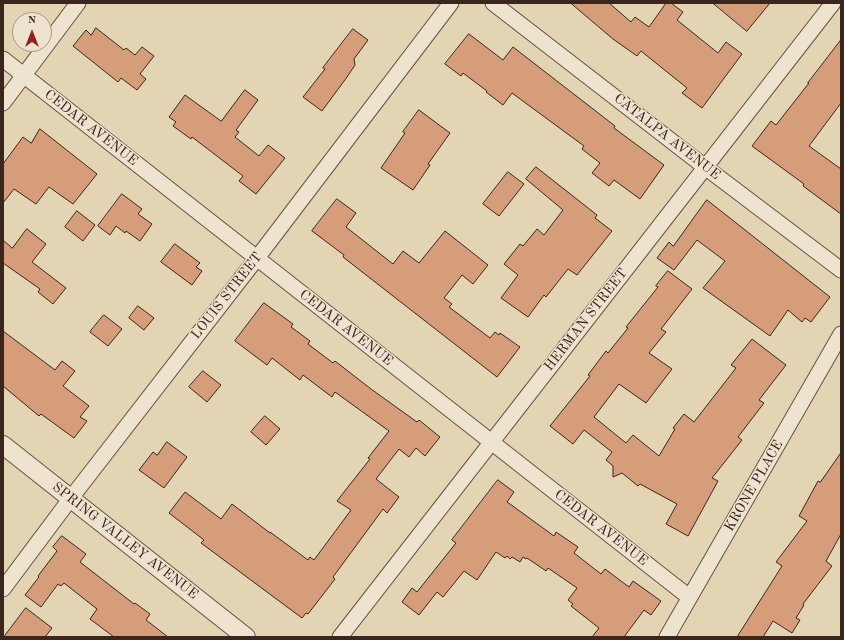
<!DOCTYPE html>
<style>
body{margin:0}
#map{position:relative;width:844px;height:640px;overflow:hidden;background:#e3d4b3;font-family:"Old Standard TT",serif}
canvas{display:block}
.frame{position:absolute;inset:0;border:4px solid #3b261e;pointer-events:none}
.north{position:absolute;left:12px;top:12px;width:40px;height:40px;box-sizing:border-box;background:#ede3ce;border:1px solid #a69788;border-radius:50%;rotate:0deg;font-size:11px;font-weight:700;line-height:16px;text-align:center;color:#3b261e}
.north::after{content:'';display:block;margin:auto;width:14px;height:18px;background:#8f2418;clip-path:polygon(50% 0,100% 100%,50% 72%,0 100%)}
</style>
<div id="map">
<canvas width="844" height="640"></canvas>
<div class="frame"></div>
<div class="north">N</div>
</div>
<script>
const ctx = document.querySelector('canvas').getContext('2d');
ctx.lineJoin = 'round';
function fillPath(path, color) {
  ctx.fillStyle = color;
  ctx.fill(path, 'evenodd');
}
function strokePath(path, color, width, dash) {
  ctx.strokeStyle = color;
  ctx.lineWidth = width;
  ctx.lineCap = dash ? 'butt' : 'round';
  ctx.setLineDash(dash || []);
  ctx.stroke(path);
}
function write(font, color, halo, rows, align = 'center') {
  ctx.font = font + ' "Old Standard TT",serif';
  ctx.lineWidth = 3;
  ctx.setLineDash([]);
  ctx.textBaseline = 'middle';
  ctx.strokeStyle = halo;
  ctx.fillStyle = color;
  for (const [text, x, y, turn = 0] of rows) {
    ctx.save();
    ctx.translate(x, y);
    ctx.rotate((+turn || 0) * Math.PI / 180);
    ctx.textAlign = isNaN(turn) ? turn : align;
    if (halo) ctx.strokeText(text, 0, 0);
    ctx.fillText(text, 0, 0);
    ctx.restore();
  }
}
const building = new Path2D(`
 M571,3H609L631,22L635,17L649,27L666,3H671L683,12L677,20L718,53L726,42L742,54L702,108L682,93L687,88L641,51L637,56L613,39Z
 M713,3H770L747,31Z
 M96,28L124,50L126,48L135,55L142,47L154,56L140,74L146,79L137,90L121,78L118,82L73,46L86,30L91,35Z
 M353,29L368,40L354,59L355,65L347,77L322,111L303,97L325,69L323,68Z
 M469,34L503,60L513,47L615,126L614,128L664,165L640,199L614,180L609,186L592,173L600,163L582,149L584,146L512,93L503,105L486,92L487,91L463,73L461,76L445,64Z
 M841,40V103L809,146L841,169V214L803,186L804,184L752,146L771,121L776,125L809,83H808Z
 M245,90L258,100L236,130L239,132L235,137L259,156L268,145L285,158L256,194L239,181L243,176L192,137L191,139L173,126L176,122L169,117L185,95L221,121Z
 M419,110L450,133L428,164L430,165L413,190L381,168L405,133L403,132Z
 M40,129L97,174L73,204L49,187L36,204L14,189L3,203V164L23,137L31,143Z
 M536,167L597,215L595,218L612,231L577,275L568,269L546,297L544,295L528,317L501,298L518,275L504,264L520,244L523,246L537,229L544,235L563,210L526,179Z
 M508,172L524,184L499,216L483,204Z
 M122,194L142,209L138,214L152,224L140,241L126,231L125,233L116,226L110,235L98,226Z
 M337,199L356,213L346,227L393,264L403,251L419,263L445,231L488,265L473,284L462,275L444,298L452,304L449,307L490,338L495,332L499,335L500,333L520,347L497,377L343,257L344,255L312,231Z
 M707,200L830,297L811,322L805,318L802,322L788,310L770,336L703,288L725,261L697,240L674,270L657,258L669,242L673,246Z
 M77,211L95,225L83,241L65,227Z
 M27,229L46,244L32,262L66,288L53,304L38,292L40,289L3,263V240L12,248Z
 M175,244L200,263L196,267L202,271L192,285L161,262Z
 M668,271L692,289L661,329L666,332L649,353L672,369L646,403L619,384L594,417L626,443L633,435L659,456L675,429L673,428L684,414L694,422L736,368L731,365L752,339L786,365L759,400L764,403L738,437L742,440L712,478L718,481L688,536L666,524L677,504L640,484L638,486L622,473L613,477V466L606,460L612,452L584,430L573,444L550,426L590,376L588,375L606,351L608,353L628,328L626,327L658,287L656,286Z
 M264,303L293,324L291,327L310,341L308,344L333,363L335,361L371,389L417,422L419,420L440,437L425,456L416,448L409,457L399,449L376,479L399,497L387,513L383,509L333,577L335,579L308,614L306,613L302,618L201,543L204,540L169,513L185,492L221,519L232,504L270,533V532L308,560L310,557L314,560L351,510L337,501L370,459L368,458L389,431L335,392L332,397L303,375L300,380L272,358L267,365L235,341Z
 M138,306L154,318L144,330L129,318Z
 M104,315L122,329L108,346L90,332Z
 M3,331L55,370L62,361L75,371L63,386L89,406L80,417L87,421L74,438L41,414L39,416L3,386Z
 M203,371L221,385L207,402L189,387Z
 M265,416L280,429L266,445L251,432Z
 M167,442L187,457L164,488L139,470L153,452L157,455Z
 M841,453V534L826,561L832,566L803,604L804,605L796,618L800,620L792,633L773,621L763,637H737L782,566L776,562L807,521L799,516L818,481L820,482Z
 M498,480L514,492L507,502L510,504L554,536L556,532L578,547L574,553L601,574L605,569L629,587L633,581L661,601L651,615L644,610L624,637H592L599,628L571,606L573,604L568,600L577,588L548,568L546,571L527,558L526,559L523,557L520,562L512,557L510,559L507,556L505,558L496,552L477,580L464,571L443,597L437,592L419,615L402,602L412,588L417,592L456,543L452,540Z
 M62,536L86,554L80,562L134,604L135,603L150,614L146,620L168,637H114L90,619L97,609L64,583L61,586L58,584L41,607L25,595L39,577L38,576L57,551L53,547Z
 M26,608L52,628L45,637H4Z`);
fillPath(building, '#d59d7a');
strokePath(building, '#3b261e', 1);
const minor = new Path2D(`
 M493,3L705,167L841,270
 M3,59L689,597
 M3,103L78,3
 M3,589L71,498L257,258L451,3
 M340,637L833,3
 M667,637L841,334`);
const tertiary = new Path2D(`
 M3,445L246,637`);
strokePath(minor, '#655243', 17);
strokePath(tertiary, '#655243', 20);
strokePath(minor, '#ede3ce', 15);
strokePath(tertiary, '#ede3ce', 18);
write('14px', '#3b261e', '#ede3ce', [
 ["CEDAR AVENUE",91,128,38],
 ["CATALPA AVENUE",667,137,38],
 ["LOUIS STREET",227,296,-52],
 ["HERMAN STREET",586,320,-52],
 ["CEDAR AVENUE",346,328,38],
 ["KRONE PLACE",754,486,-60],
 ["CEDAR AVENUE",601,528,38],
 ["SPRING VALLEY AVENUE",125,541,38]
]);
</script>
